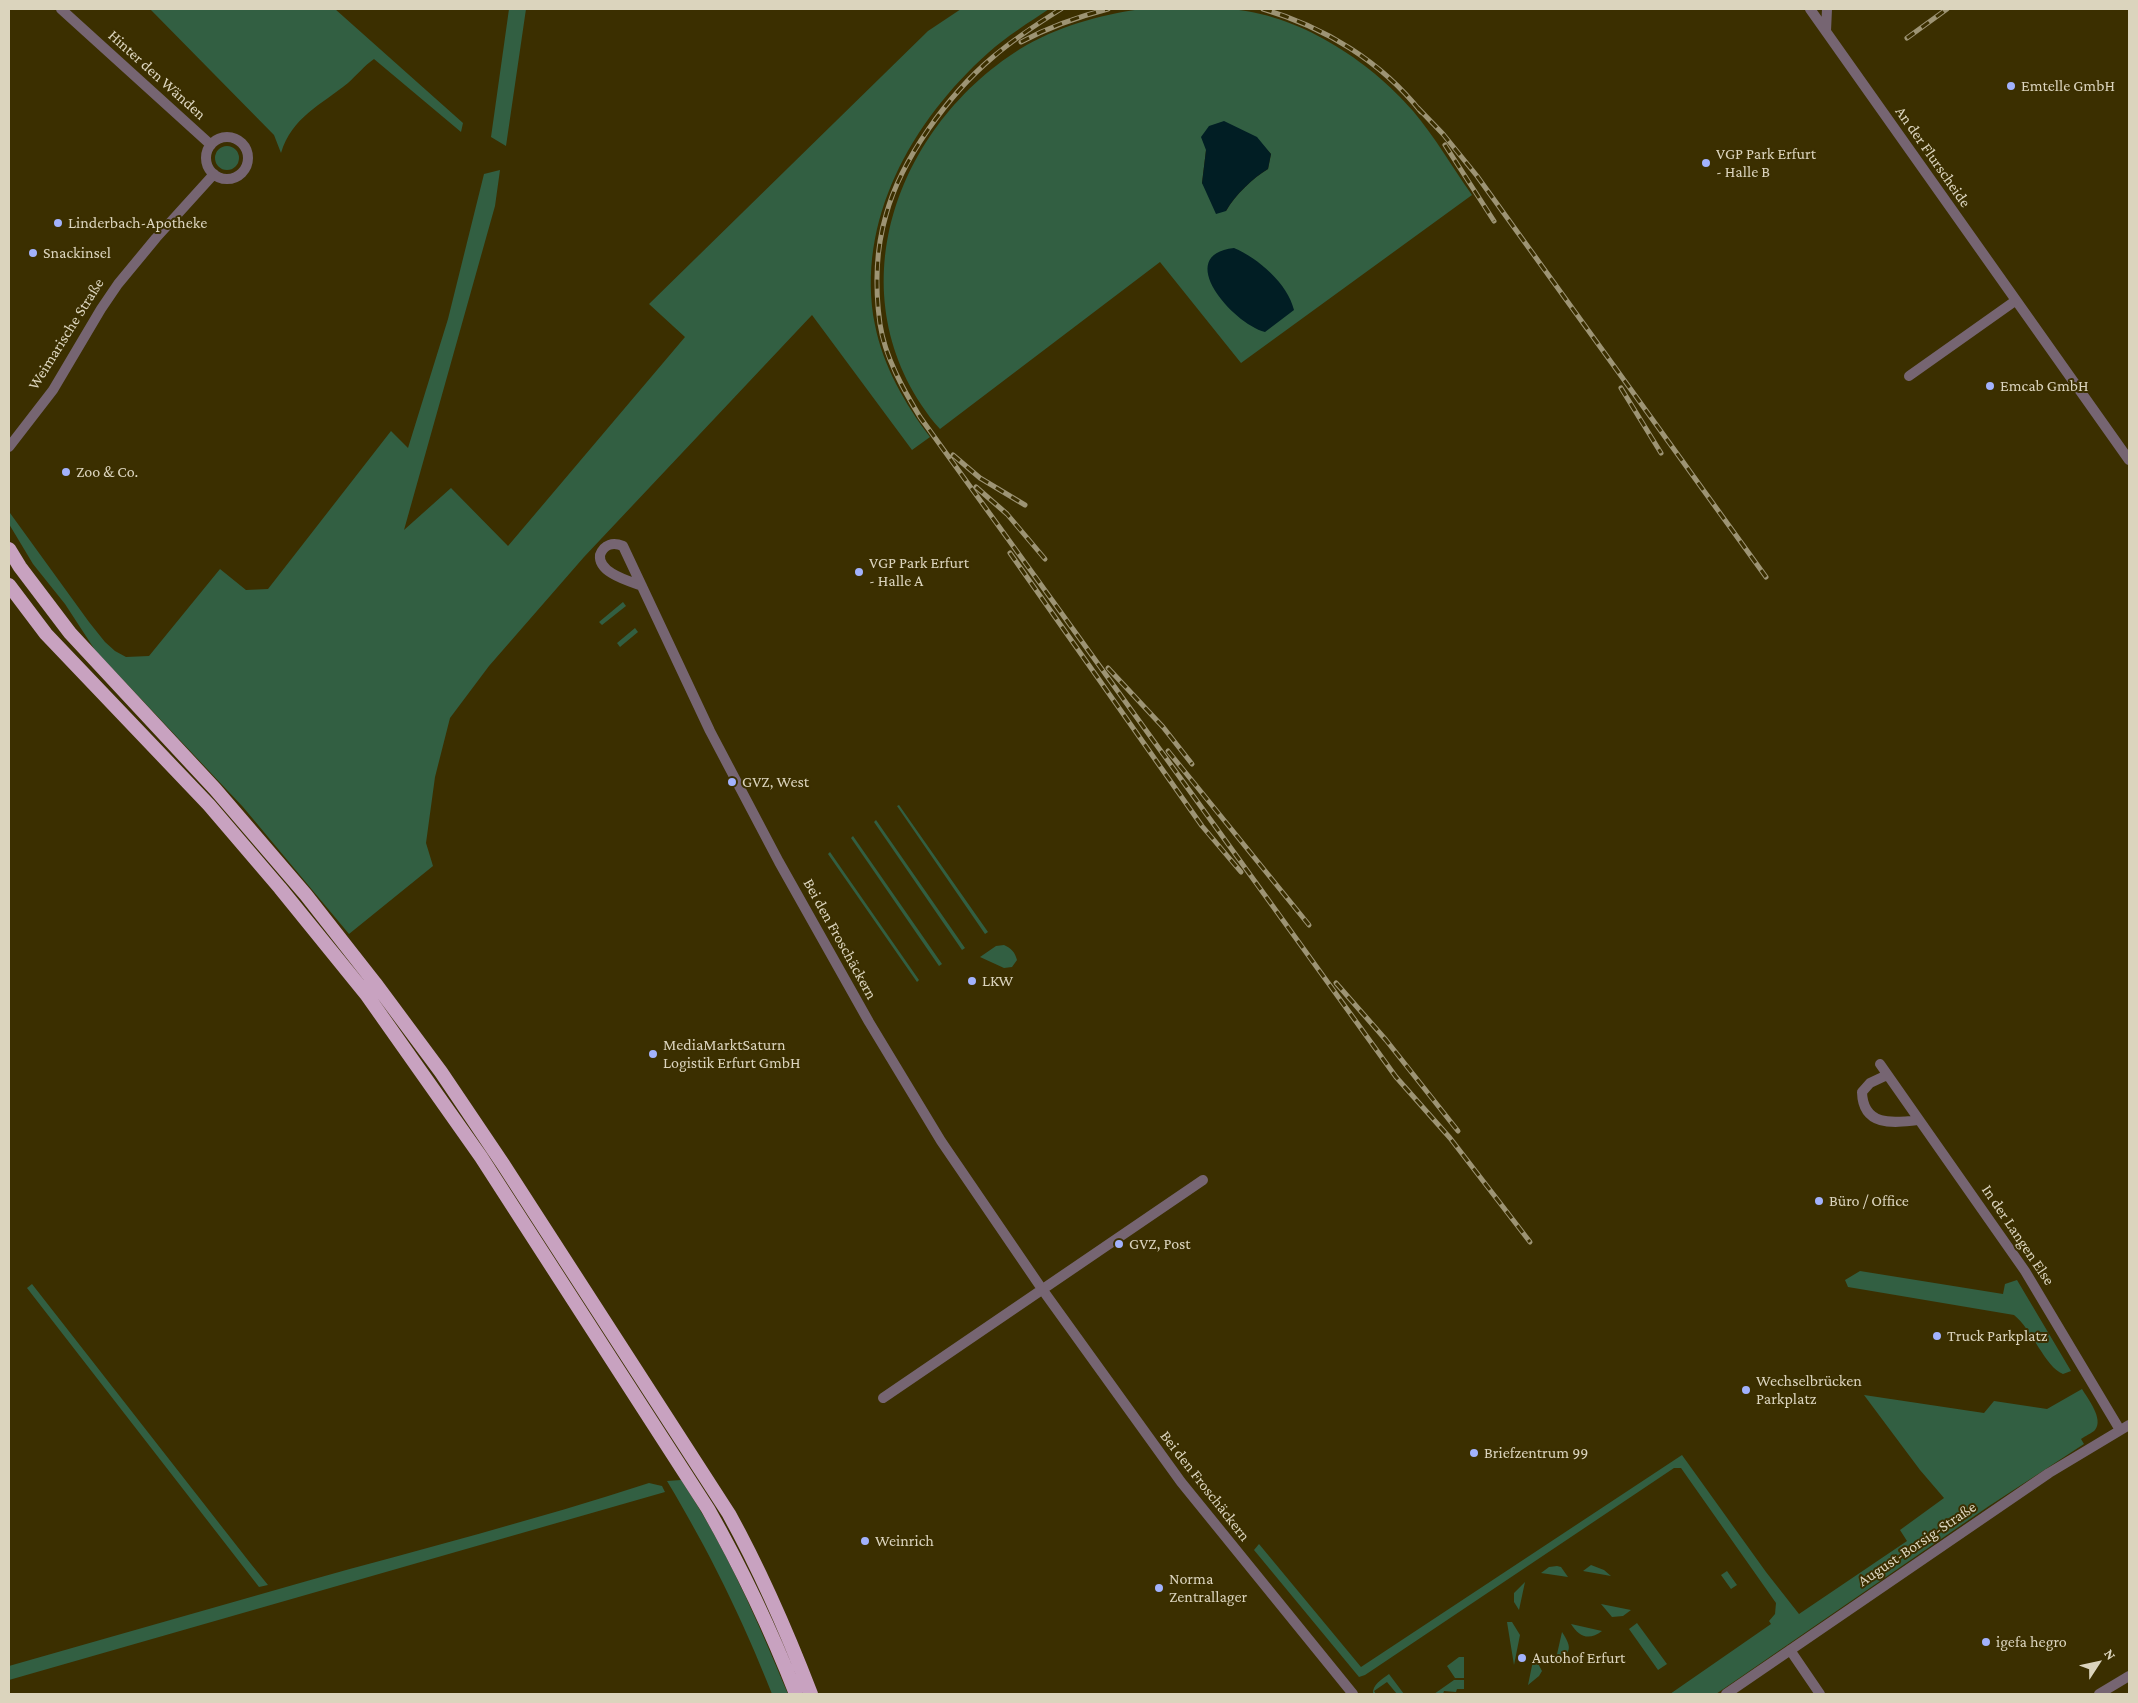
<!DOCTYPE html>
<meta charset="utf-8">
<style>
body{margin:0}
#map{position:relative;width:2138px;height:1703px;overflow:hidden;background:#3b2f00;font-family:"Crimson Pro",serif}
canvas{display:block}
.frame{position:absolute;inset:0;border:10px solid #dbd4bd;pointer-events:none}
.north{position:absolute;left:2073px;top:1638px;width:50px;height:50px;-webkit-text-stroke:4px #3b2f00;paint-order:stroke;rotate:55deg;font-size:14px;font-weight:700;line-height:20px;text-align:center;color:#dbd4bd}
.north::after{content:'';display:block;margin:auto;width:18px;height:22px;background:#dbd4bd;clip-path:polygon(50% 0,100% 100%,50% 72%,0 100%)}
</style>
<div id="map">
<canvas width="2138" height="1703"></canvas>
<div class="frame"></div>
<div class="north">N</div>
</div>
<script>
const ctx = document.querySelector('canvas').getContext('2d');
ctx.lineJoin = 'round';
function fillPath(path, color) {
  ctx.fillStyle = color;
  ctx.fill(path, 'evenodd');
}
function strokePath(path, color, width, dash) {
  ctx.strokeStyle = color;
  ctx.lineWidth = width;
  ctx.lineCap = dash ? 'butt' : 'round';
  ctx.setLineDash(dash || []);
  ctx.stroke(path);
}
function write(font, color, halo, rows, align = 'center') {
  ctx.font = font + ' "Crimson Pro",serif';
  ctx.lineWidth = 4;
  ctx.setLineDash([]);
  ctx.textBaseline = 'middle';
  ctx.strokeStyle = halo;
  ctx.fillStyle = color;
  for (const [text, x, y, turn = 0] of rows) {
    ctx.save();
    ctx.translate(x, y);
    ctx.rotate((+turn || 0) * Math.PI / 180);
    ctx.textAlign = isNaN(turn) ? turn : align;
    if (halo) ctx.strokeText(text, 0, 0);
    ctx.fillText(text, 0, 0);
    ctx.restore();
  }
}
fillPath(new Path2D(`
 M150,9H335L463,123L461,132L374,59C364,66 357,75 348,83C321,105 292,117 281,153L274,135Z
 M509,9H526L506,146L491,137Z
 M961,9H1049C1028,23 1007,36 988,53C912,121 855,221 875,325C883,366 905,404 930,437L912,450L812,315L584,557L489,666L450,718L435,777L426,843L433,866L349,934L243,807L95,650L65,604L33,564L9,524V514L10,513L89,622L105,642L115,651L126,657L149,656L220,569L246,590L268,589L391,431L408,448L448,319L484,174L500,170L495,206L404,530L451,488L508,546L685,337L649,304L928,31Z
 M1141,9C1170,9 1199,7 1228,9C1297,13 1369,60 1413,111C1435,137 1452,167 1472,195L1241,363L1160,262L940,429C833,304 890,131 1020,49C1056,27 1099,15 1141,9ZM1259,141L1271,154L1268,169C1253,178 1235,195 1226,211L1202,183L1206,150Z
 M215 158a12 12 0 1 1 24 0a12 12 0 1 1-24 0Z
 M623,602L626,606L602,625L599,622Z
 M635,628L638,632L620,647L617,643Z
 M899,805L988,932L985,934L897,806Z
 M876,820L965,948L962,950L874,822Z
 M853,836L942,964L939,966L851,838Z
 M830,852L919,980L917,982L828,854Z
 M1004,945C1011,948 1015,952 1017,960L1012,967L1004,968L980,957L996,946Z
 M1860,1271L2003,1294L2005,1284L2017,1280L2071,1371L2063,1374C2045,1367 2032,1329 2014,1315L1848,1287L1845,1280Z
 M32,1284L251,1564L268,1585L259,1587L27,1288Z
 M2082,1389C2088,1399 2104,1419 2095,1430C2092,1433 2085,1436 2081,1439L2084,1444L1989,1506L1716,1694H1670L1771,1624L1769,1621L1775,1614L1776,1603L1681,1468H1674L1365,1675L1359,1677L1254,1550L1259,1544L1361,1667L1682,1455L1766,1572L1799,1614L1907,1541L1900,1530L1944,1498L1920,1470L1864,1395L1984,1413L1994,1401L2047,1409Z
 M681,1480C726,1547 757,1620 788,1694H772C742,1618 709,1551 667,1481Z
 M649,1483L662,1486L665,1492L9,1680V1666C108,1638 208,1609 307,1581C421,1549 536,1520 649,1483Z
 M1591,1565L1604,1570L1611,1576L1583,1571Z
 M1557,1566L1561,1567L1568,1577L1541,1573L1549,1567Z
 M1727,1571L1737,1585L1731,1589L1721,1575Z
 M1525,1582L1519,1610L1514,1602V1593Z
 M1601,1604L1631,1610L1623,1616L1612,1617Z
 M1507,1622H1512L1520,1635L1514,1665Z
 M1637,1623L1667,1664L1658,1670L1629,1629Z
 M1571,1624L1602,1631C1589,1641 1579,1637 1571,1624Z
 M1562,1632C1573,1649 1571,1652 1555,1663Z
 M1534,1656L1542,1671L1539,1676L1528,1685Z
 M1459,1657H1464V1678H1455L1447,1666Z
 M1389,1674L1404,1694H1397L1387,1682L1374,1691L1376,1694H1373C1372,1685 1382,1679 1389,1674Z
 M1454,1680H1464V1689H1457L1456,1692L1444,1691L1443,1694H1434Z`), '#325f42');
fillPath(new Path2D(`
 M1224,121L1257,137L1271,154L1268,169C1253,178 1235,195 1226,211L1216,214L1202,183L1206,150L1201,137L1209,126Z
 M1234,248C1258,258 1288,284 1294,310L1265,332C1232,323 1173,255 1234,248Z`), '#011e24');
strokePath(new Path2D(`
 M61,9L211,145
 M1810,9L2129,460
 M1826,31L1827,9
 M206 158a21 21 0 1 1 42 0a21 21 0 1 1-42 0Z
 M1909,376L2015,301
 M9,447L53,390L101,309L118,284L156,238L214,174
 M642,586C629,581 598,573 600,555C604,544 613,542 623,546L710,731L779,862L869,1022L941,1141L1042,1289L1181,1482L1353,1694
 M1880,1064L2025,1271L2120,1430
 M1887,1075L1870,1083L1862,1092C1863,1127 1893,1123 1919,1120
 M883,1398L1203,1180
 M1790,1650L1820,1694
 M1726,1694L2049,1473L2129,1425
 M2099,1694L2129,1676`), '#766572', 10);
strokePath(new Path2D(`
 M9,549L20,567L70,633L215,789L306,895L375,983L441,1072L503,1164L729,1514C761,1572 787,1632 811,1694
 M9,585L46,634L209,805L280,888L366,994L481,1157L708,1509C742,1569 771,1630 796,1694`), '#c8a2c0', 14);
const rail = new Path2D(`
 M1061,9C1037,24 1014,39 993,57C949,94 901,159 886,215C876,249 875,288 880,324C885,357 903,389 920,417L1396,1077L1450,1138L1530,1242
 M1263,9C1324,27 1381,61 1421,112
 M1907,38L1947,9
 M1021,42C1049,27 1077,17 1108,9
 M1418,108L1443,134L1477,176L1766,577
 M1445,145L1494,221
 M1621,388L1661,453
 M953,455L980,478L1025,505
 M976,487L1007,514L1045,559
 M1010,553L1202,826L1241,872
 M1108,668L1163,727L1192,764
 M1168,751L1309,925
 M1336,983L1386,1040L1458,1131`);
strokePath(rail, '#9d9474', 5);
strokePath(rail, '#3b2f00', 3, [9]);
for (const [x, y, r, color] of [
 [2011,86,5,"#a2b2fd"],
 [1706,163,5,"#a2b2fd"],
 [58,223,5,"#a2b2fd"],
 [33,253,5,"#a2b2fd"],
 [1990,386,5,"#a2b2fd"],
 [66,472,5,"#a2b2fd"],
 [859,572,5,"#a2b2fd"],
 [732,782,5,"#a2b2fd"],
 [972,981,5,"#a2b2fd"],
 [653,1054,5,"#a2b2fd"],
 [1819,1201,5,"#a2b2fd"],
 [1119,1244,5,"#a2b2fd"],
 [1937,1336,5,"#a2b2fd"],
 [1746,1390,5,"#a2b2fd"],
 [1474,1453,5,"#a2b2fd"],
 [865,1541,5,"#a2b2fd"],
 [1159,1588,5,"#a2b2fd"],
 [1986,1642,5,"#a2b2fd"],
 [1522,1658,5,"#a2b2fd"]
]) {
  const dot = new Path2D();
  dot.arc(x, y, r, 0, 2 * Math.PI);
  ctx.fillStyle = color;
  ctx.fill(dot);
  strokePath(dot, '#3b2f00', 2);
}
write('16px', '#dbd4bd', '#3b2f00', [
 ["Hinter den Wänden",157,75,42],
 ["An der Flurscheide",1933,157,55],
 ["Weimarische Straße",66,334,-58],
 ["Bei den Froschäckern",840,939,61],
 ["In der Langen Else",2018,1235,56],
 ["Bei den Froschäckern",1205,1486,52],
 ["August-Borsig-Straße",1917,1544,-34]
]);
write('16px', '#dbd4bd', '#3b2f00', [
 ["Emtelle GmbH",2021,86],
 ["VGP Park Erfurt",1716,154],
 ["- Halle B",1716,172],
 ["Linderbach-Apotheke",68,223],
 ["Snackinsel",43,253],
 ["Emcab GmbH",2000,386],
 ["Zoo & Co.",76,472],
 ["VGP Park Erfurt",869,563],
 ["- Halle A",869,581],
 ["GVZ, West",742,782],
 ["LKW",982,981],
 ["MediaMarktSaturn",663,1045],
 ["Logistik Erfurt GmbH",663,1063],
 ["Büro / Office",1829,1201],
 ["GVZ, Post",1129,1244],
 ["Truck Parkplatz",1947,1336],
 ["Wechselbrücken",1756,1381],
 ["Parkplatz",1756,1399],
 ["Briefzentrum 99",1484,1453],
 ["Weinrich",875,1541],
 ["Norma",1169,1579],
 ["Zentrallager",1169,1597],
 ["igefa hegro",1996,1642],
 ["Autohof Erfurt",1532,1658]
], 'left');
</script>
